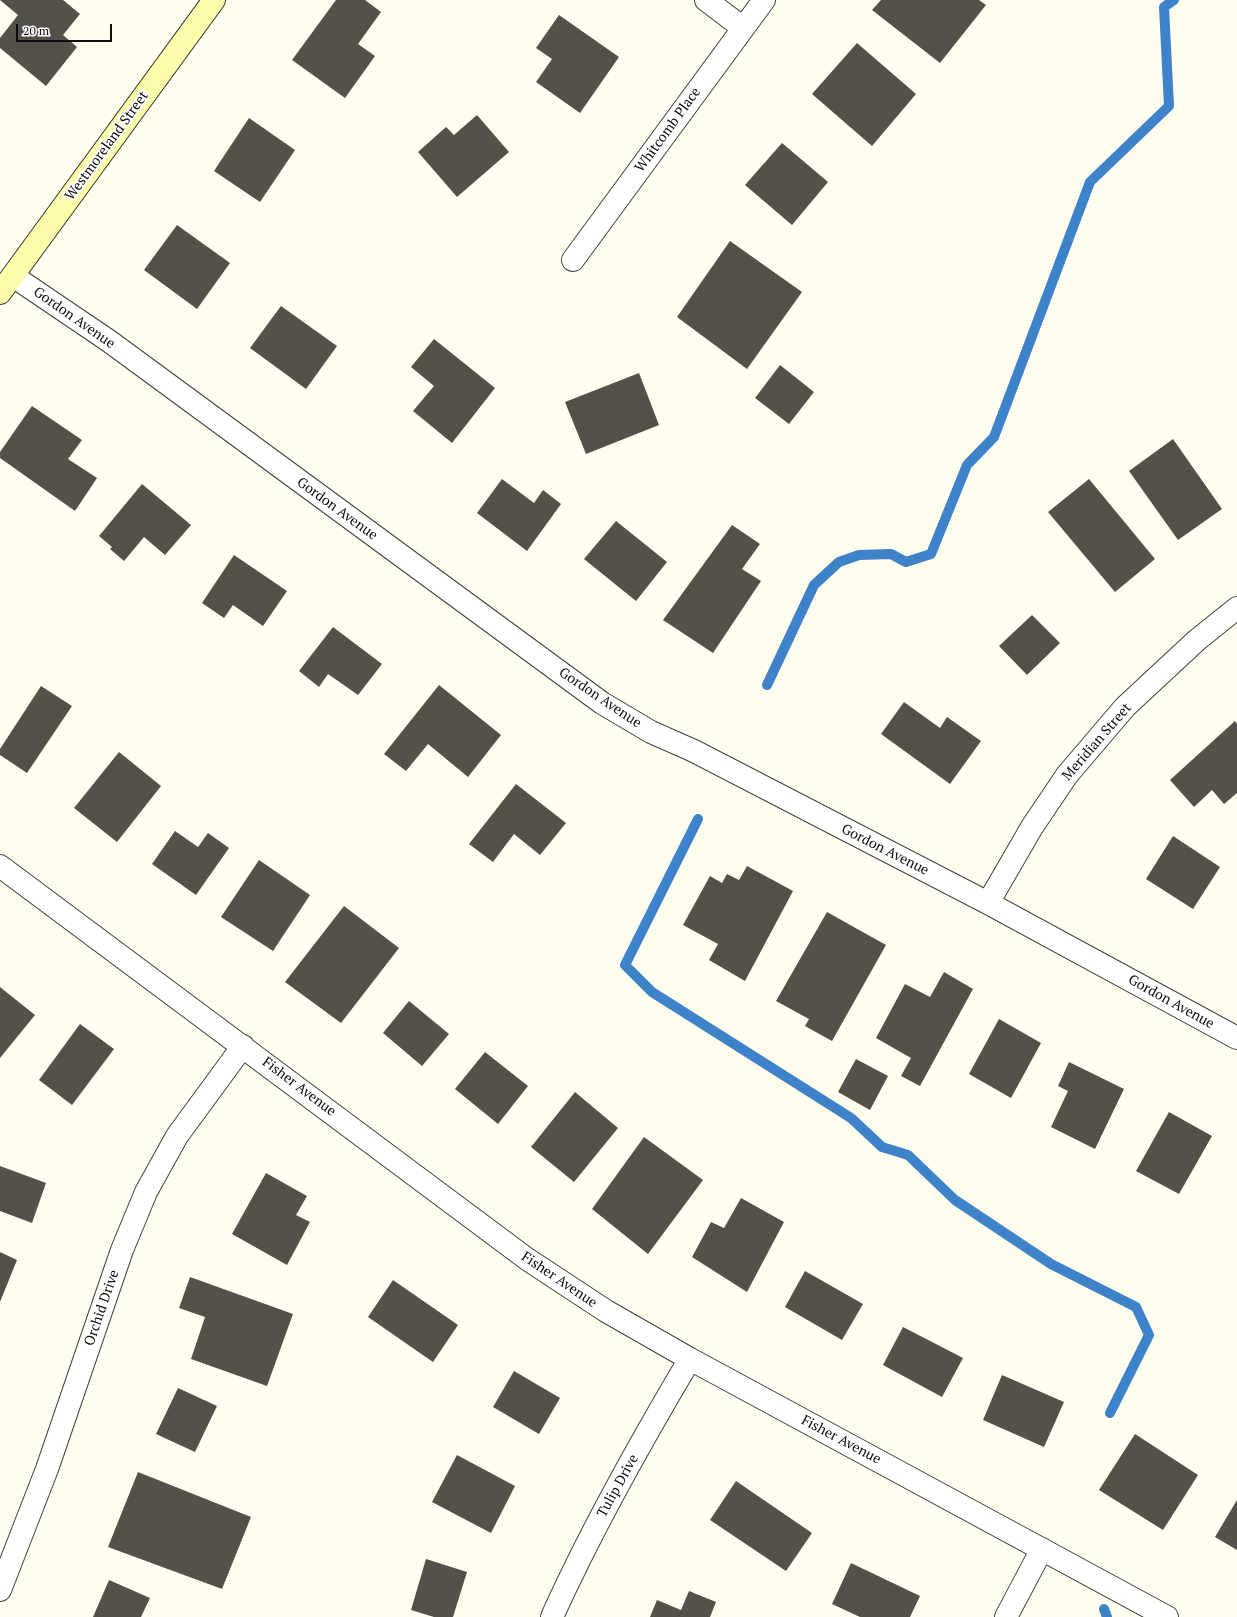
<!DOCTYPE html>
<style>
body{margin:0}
#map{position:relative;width:1237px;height:1617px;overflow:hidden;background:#fefdee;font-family:"PT Serif",serif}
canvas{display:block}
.scale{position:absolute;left:16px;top:24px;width:96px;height:18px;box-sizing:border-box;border:2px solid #0d0d0d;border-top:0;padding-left:5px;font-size:12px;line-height:14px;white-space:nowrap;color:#0d0d0d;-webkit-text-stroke:3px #fff;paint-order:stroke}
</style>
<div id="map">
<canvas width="1237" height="1617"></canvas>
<div class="scale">20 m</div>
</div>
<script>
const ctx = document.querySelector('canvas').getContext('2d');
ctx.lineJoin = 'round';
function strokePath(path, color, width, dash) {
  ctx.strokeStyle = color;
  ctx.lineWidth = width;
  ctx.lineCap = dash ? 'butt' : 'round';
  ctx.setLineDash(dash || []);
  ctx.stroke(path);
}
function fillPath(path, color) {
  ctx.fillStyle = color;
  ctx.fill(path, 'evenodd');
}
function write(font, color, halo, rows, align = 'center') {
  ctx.font = font + ' "PT Serif",serif';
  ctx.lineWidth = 4;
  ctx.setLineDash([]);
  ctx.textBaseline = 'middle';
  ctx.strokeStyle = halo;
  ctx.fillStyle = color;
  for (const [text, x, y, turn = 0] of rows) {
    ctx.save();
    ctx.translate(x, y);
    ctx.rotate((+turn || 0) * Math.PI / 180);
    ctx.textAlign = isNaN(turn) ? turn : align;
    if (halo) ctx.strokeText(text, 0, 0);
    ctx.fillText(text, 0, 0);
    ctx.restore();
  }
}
strokePath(new Path2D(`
 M767,685L814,585L839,562L859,555L891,554L906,562L931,554L967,465L994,437L1090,182L1169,106L1164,7L1174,0
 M698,819L625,965L652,992L851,1118L882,1147L908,1155L955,1200L1051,1264L1136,1307L1149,1335L1110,1413
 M1104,1609L1107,1617`), '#3e83c9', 10);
fillPath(new Path2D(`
 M0,0H63L80,14L63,35L77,47L46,86L0,48V38L18,15Z
 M336,0H365L381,12L358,44L375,56L345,98L292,60Z
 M881,0H979L986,5L940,63L872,10Z
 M559,15L619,57L580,113L536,82L552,59L536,48Z
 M857,43L916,94L872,146L812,94Z
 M477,115L509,152L457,197L418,152L446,127L454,135Z
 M249,118L295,150L260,202L214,171Z
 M782,143L828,182L792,225L745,185Z
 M177,225L230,263L197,309L144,270Z
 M730,241L802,292L747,369L677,317Z
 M281,306L337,346L306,389L250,348Z
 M434,339L495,388L452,443L413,411L434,386L411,367Z
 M780,365L814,392L789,424L755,398Z
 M639,373L659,425L586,454L565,402Z
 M32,406L82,440L68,459L97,478L75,511L0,458V452Z
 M1173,439L1222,509L1178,540L1129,471Z
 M502,479L534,503L543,490L561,504L527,551L477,513Z
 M1089,479L1155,559L1115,592L1048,512Z
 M142,484L191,525L165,555L144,537L124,561L110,549L112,547L99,536Z
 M616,521L667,562L636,601L584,559Z
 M732,525L760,544L742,569L761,581L713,653L663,620Z
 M234,555L287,591L263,626L233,605L224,618L202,603Z
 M1032,615L1060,643L1027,675L999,646Z
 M333,627L382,664L358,695L328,674L319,687L299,671Z
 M439,685L501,735L468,777L428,744L406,771L384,754Z
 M41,686L72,706L27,773L0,755V749Z
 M904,702L940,728L947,717L981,741L950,784L881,734Z
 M1235,721L1237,724V793L1224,804L1212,790L1194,807L1170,780Z
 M119,752L161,786L117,842L74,808Z
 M516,784L566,823L540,855L514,834L493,862L469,844Z
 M175,831L198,847L208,833L229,848L196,895L152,864Z
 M1173,836L1220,867L1193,909L1146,879Z
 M259,860L310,895L273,951L221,917Z
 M747,866L793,891L745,981L709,960L718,944L683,925L710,876L722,883L727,874L739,880Z
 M344,906L399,948L341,1023L285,982Z
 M827,912L886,945L832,1041L805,1026L809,1019L776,1001Z
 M944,972L973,989L920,1086L901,1076L911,1058L876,1038L905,984L930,997Z
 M0,987L35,1015L0,1058Z
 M409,1001L449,1034L422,1066L383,1033Z
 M999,1019L1041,1043L1011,1098L969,1074Z
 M80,1024L114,1049L72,1105L39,1080Z
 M485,1052L528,1086L498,1124L455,1089Z
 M856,1059L888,1076L870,1110L838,1092Z
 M1069,1062L1124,1089L1095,1149L1051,1127L1068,1091L1058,1086Z
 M575,1092L618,1128L574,1182L531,1147Z
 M1169,1112L1212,1136L1179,1194L1136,1171Z
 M644,1137L703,1180L648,1254L592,1209Z
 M0,1166L46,1183L32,1223L0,1211Z
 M266,1173L307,1196L296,1215L310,1222L287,1265L232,1234Z
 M741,1198L784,1222L747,1292L692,1257L711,1222L724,1228Z
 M0,1252L17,1260L0,1302Z
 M805,1271L863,1304L842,1340L785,1307Z
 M190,1277L293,1314L267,1386L191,1359L205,1317L179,1308Z
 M393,1280L458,1325L433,1362L368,1317Z
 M903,1327L963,1358L942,1397L883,1365Z
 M514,1371L560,1398L539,1434L493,1407Z
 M1002,1375L1064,1402L1044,1447L983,1420Z
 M178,1388L217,1406L195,1452L156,1434Z
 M1135,1434L1198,1475L1163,1530L1099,1490Z
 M457,1455L515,1486L491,1533L432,1502Z
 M138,1472L251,1517L222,1589L108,1547Z
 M736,1481L812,1533L786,1571L710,1520Z
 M1237,1500V1550L1215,1537Z
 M426,1559L467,1572L453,1617H434L411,1610Z
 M851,1563L920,1596L910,1617H860L832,1604Z
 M109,1580L150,1598L141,1617H93Z
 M689,1591L716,1602L710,1617H650L657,1600L681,1610Z`), '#56504a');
const street = new Path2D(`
 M706,0L743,28
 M573,260L764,0
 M13,276L109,341L602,703L651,732L694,751L988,903L1237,1038
 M0,866L527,1259L606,1311L690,1359L1167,1617
 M988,903L1032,827L1067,775L1125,707L1197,640L1237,608
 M0,1590L47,1469L122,1250L146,1192L177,1136L243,1046
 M552,1617C592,1528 640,1443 690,1359
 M1006,1617L1042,1549`);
const secondary = new Path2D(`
 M0,293L214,0`);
strokePath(street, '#404040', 24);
strokePath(secondary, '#2f2f2f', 24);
strokePath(street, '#fff', 22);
strokePath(secondary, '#fcfcab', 22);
write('14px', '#0d0d0d', '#fff', [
 ["Whitcomb Place",668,130,-54],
 ["Westmoreland Street",107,146,-54],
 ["Gordon Avenue",74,318,35],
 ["Gordon Avenue",337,509,36],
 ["Gordon Avenue",600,698,34],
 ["Meridian Street",1097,742,-49],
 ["Gordon Avenue",885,850,27],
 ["Gordon Avenue",1171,1002,29],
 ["Fisher Avenue",299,1087,37],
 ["Fisher Avenue",559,1280,34],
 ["Orchid Drive",102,1308,-71],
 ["Fisher Avenue",841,1440,28],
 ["Tulip Drive",618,1486,-61]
]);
</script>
